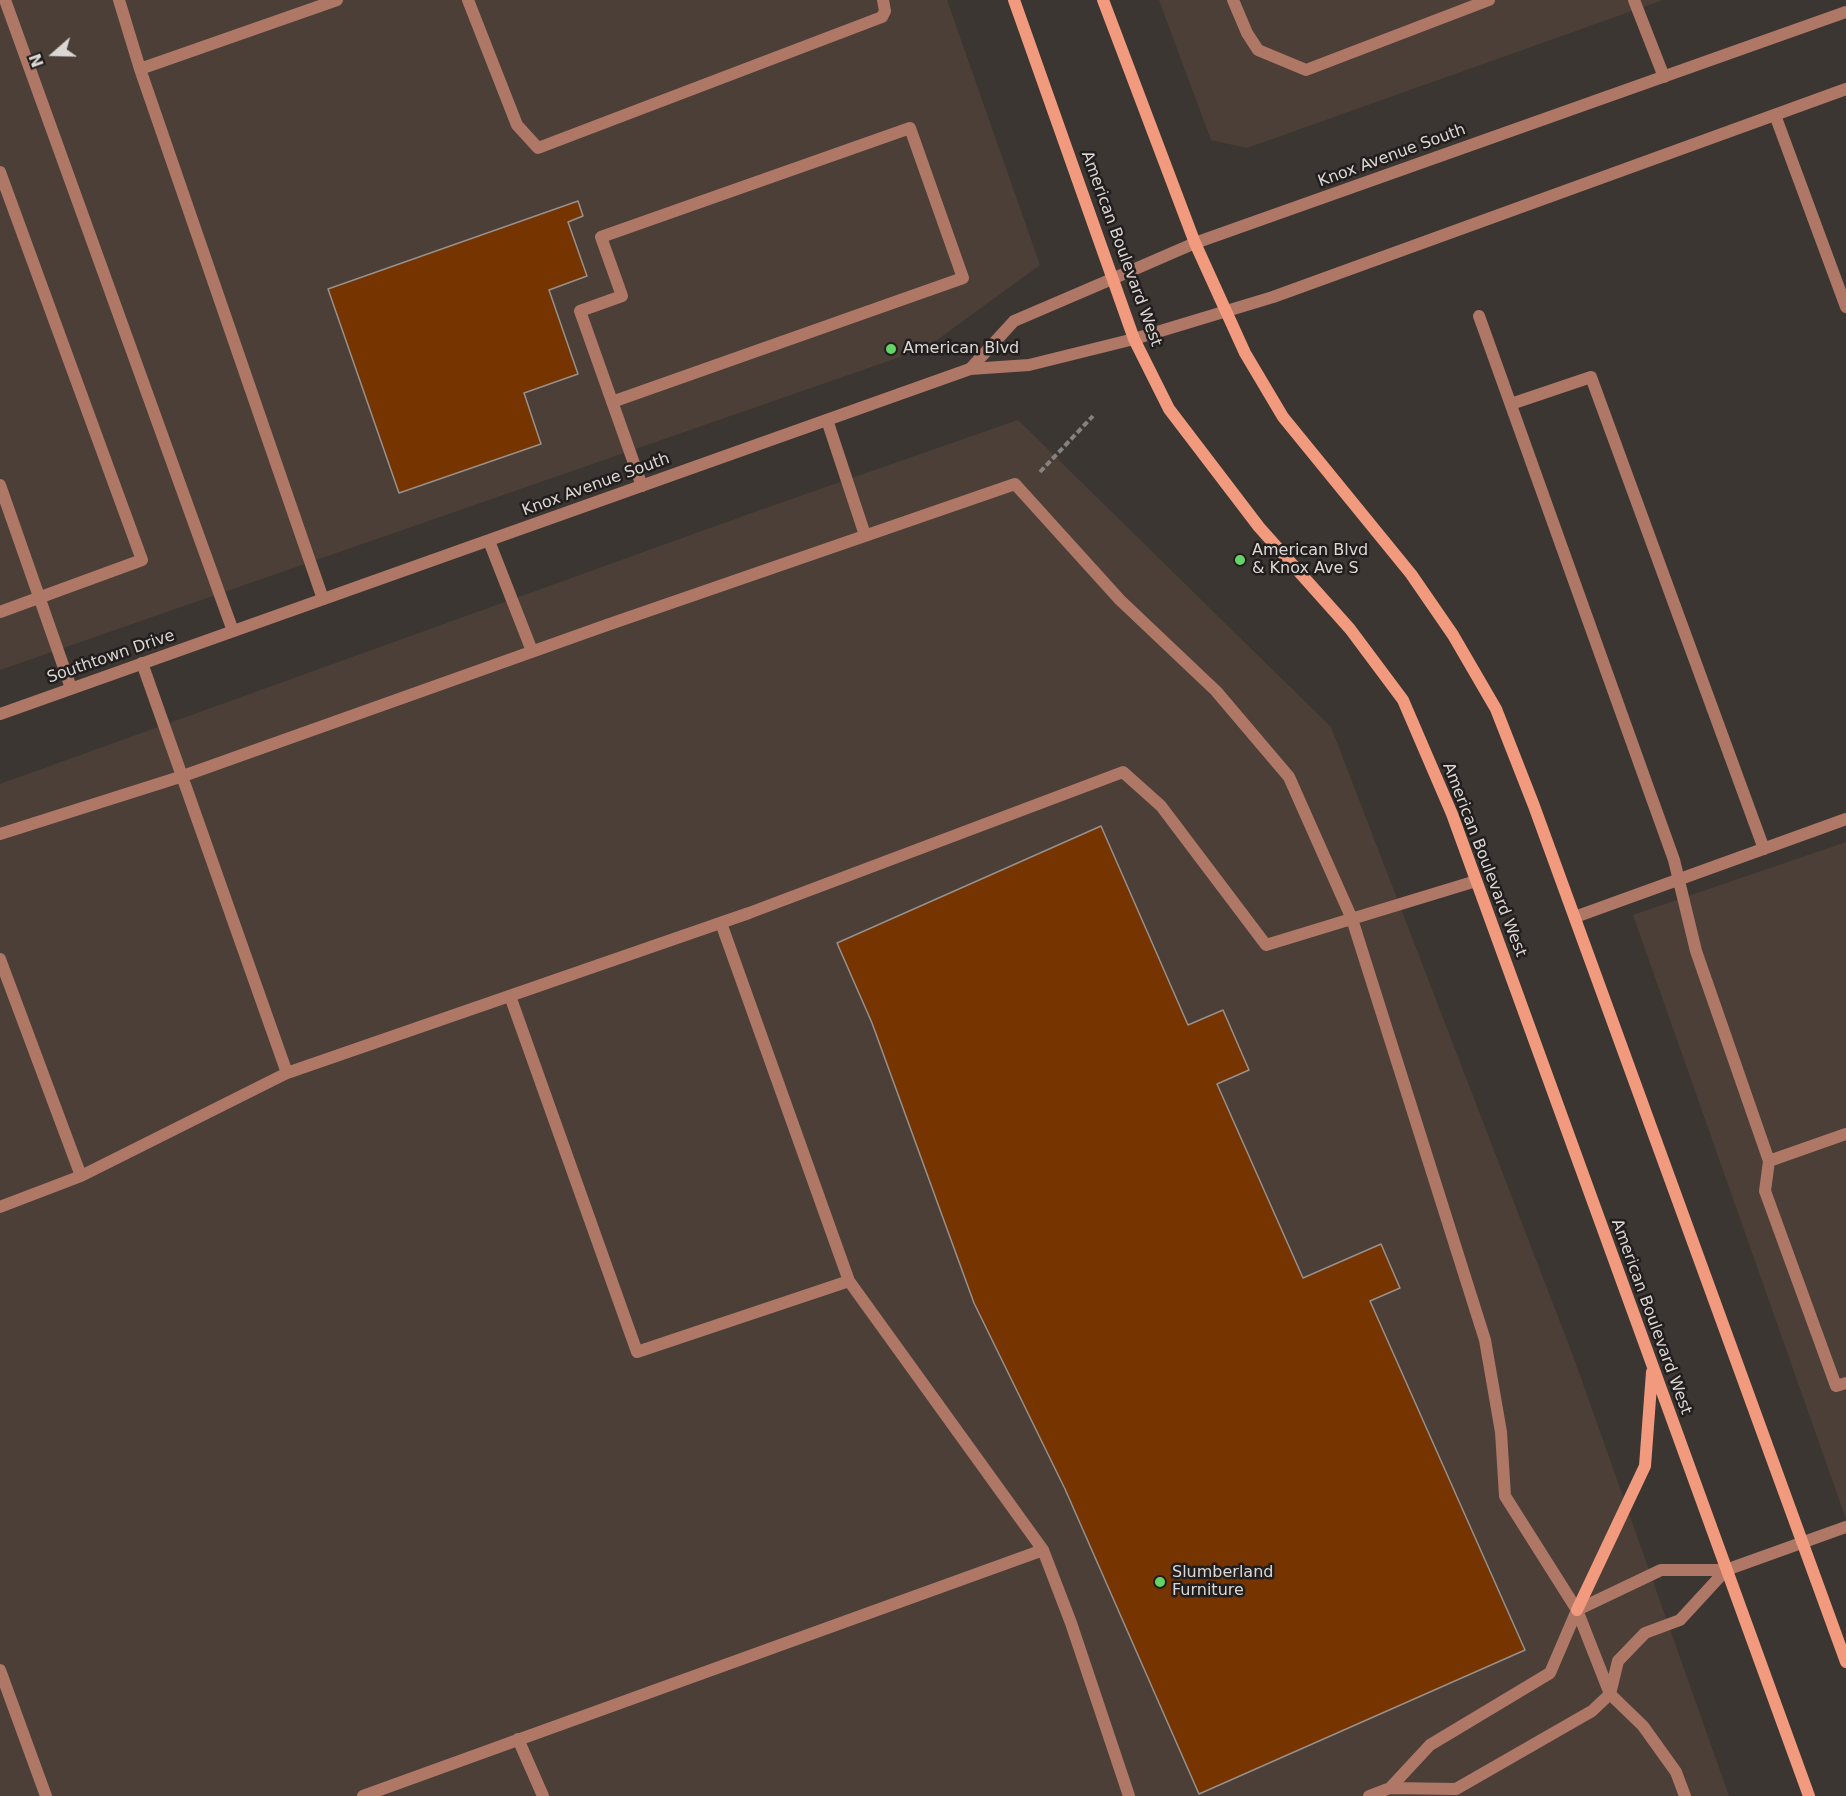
<!DOCTYPE html>
<style>
body{margin:0}
#map{position:relative;width:1846px;height:1796px;overflow:hidden;background:#3c3633;font-family:"DejaVu Sans",sans-serif}
canvas{display:block}
.north{position:absolute;left:24px;top:24px;width:60px;height:60px;-webkit-text-stroke:4px #211e1d;paint-order:stroke;rotate:250deg;font-size:16px;font-weight:700;line-height:24px;text-align:center;color:#dbd7d5}
.north::after{content:'';display:block;margin:auto;width:21px;height:27px;background:#dbd7d5;clip-path:polygon(50% 0,100% 100%,50% 72%,0 100%)}
</style>
<div id="map">
<canvas width="1846" height="1796"></canvas>
<div class="north">N</div>
</div>
<script>
const ctx = document.querySelector('canvas').getContext('2d');
ctx.lineJoin = 'round';
function fillPath(path, color) {
  ctx.fillStyle = color;
  ctx.fill(path, 'evenodd');
}
function strokePath(path, color, width, dash) {
  ctx.strokeStyle = color;
  ctx.lineWidth = width;
  ctx.lineCap = dash ? 'butt' : 'round';
  ctx.setLineDash(dash || []);
  ctx.stroke(path);
}
function write(font, color, halo, rows, align = 'center') {
  ctx.font = font + ' "DejaVu Sans",sans-serif';
  ctx.lineWidth = 5;
  ctx.setLineDash([]);
  ctx.textBaseline = 'middle';
  ctx.strokeStyle = halo;
  ctx.fillStyle = color;
  for (const [text, x, y, turn = 0] of rows) {
    ctx.save();
    ctx.translate(x, y);
    ctx.rotate((+turn || 0) * Math.PI / 180);
    ctx.textAlign = isNaN(turn) ? turn : align;
    if (halo) ctx.strokeText(text, 0, 0);
    ctx.fillText(text, 0, 0);
    ctx.restore();
  }
}
fillPath(new Path2D(`
 M0,0H947L1040,265L926,348L0,670Z
 M1159,0H1663L1247,148L1211,140Z
 M1018,420L1331,727L1575,1361L1729,1796H0V784L760,510Z
 M1846,842V1519L1633,915Z`), '#4b3f38');
const building = new Path2D(`
 M578,201L583,216L568,222L587,276L549,290L578,374L524,393L541,444L399,493L328,289Z
 M1101,826L1188,1025L1223,1010L1249,1070L1217,1084L1303,1278L1381,1244L1400,1288L1370,1301L1525,1650L1199,1794L1065,1489L974,1303L872,1023L837,943Z`);
fillPath(building, '#763500');
strokePath(building, '#97908c', 1.5);
strokePath(new Path2D(`
 M1040,472L1093,416`), '#87827f', 4, [6, 3]);
strokePath(new Path2D(`
 M119,0L140,69
 M468,0L517,125L538,148L882,17L885,11L883,0
 M1233,0L1247,33L1258,50L1306,70L1489,0
 M1634,0L1664,77
 M1775,115L1846,307
 M0,172L142,560L0,612
 M1479,316L1674,860L1696,951L1769,1161L1846,1134
 M612,402L963,278L910,128L601,237L622,296L580,311L642,486
 M1511,404L1591,377L1764,849
 M827,420L865,535
 M0,485L71,688
 M489,541L532,651
 M323,599L140,69L337,0
 M142,663L287,1073L749,913L1123,772L1161,806L1266,945L1476,881
 M0,834L183,776L607,625L1015,484L1120,600L1216,691L1289,777L1352,919L1485,1340L1501,1432L1505,1496L1577,1610L1610,1694L1643,1726L1676,1772L1685,1796
 M1575,917L1846,819
 M0,959L81,1176L0,1207
 M510,996L637,1352L849,1281L721,923
 M1769,1161L1765,1191L1836,1386L1846,1383
 M81,1176L287,1073
 M849,1281L1043,1550
 M1661,1570H1726L1680,1620L1645,1633L1618,1661L1610,1694L1592,1711L1456,1789L1390,1788L1430,1745L1550,1673L1577,1610Z
 M0,1670L46,1796
 M518,1739L543,1796
 M363,1796L1043,1550L1071,1623L1129,1796
 M1369,1796L1390,1788`), '#af7765', 12);
strokePath(new Path2D(`
 M5,0L233,631
 M970,369L1014,321L1112,279
 M0,714L970,369L1029,365L1134,339
 M1726,1570L1846,1527`), '#af7765', 12);
strokePath(new Path2D(`
 M1112,279L1195,243L1846,12
 M1134,339L1273,297L1846,89`), '#af7765', 12);
strokePath(new Path2D(`
 M1014,0L1134,339L1169,409L1259,527L1350,629L1403,700L1452,814L1809,1796
 M1103,0L1195,243L1245,353L1283,417L1411,574L1453,635L1496,709L1534,806L1846,1662
 M1577,1610L1645,1466L1652,1372`), '#f29a7d', 12);
for (const [x, y, r, color] of [
 [891,349,6,"#65d467"],
 [1240,560,6,"#65d467"],
 [1160,1582,6,"#65d467"]
]) {
  const dot = new Path2D();
  dot.arc(x, y, r, 0, 2 * Math.PI);
  ctx.fillStyle = color;
  ctx.fill(dot);
  strokePath(dot, '#211e1d', 2);
}
write('16px', '#dbd7d5', '#211e1d', [
 ["Knox Avenue South",1392,156,-20],
 ["American Boulevard West",1121,249,70],
 ["Knox Avenue South",596,485,-20],
 ["Southtown Drive",111,657,-19],
 ["American Boulevard West",1484,860,69],
 ["American Boulevard West",1651,1317,70]
]);
write('16px', '#dbd7d5', '#211e1d', [
 ["American Blvd",903,349],
 ["American Blvd",1252,551],
 ["& Knox Ave S",1252,569],
 ["Slumberland",1172,1573],
 ["Furniture",1172,1591]
], 'left');
</script>
